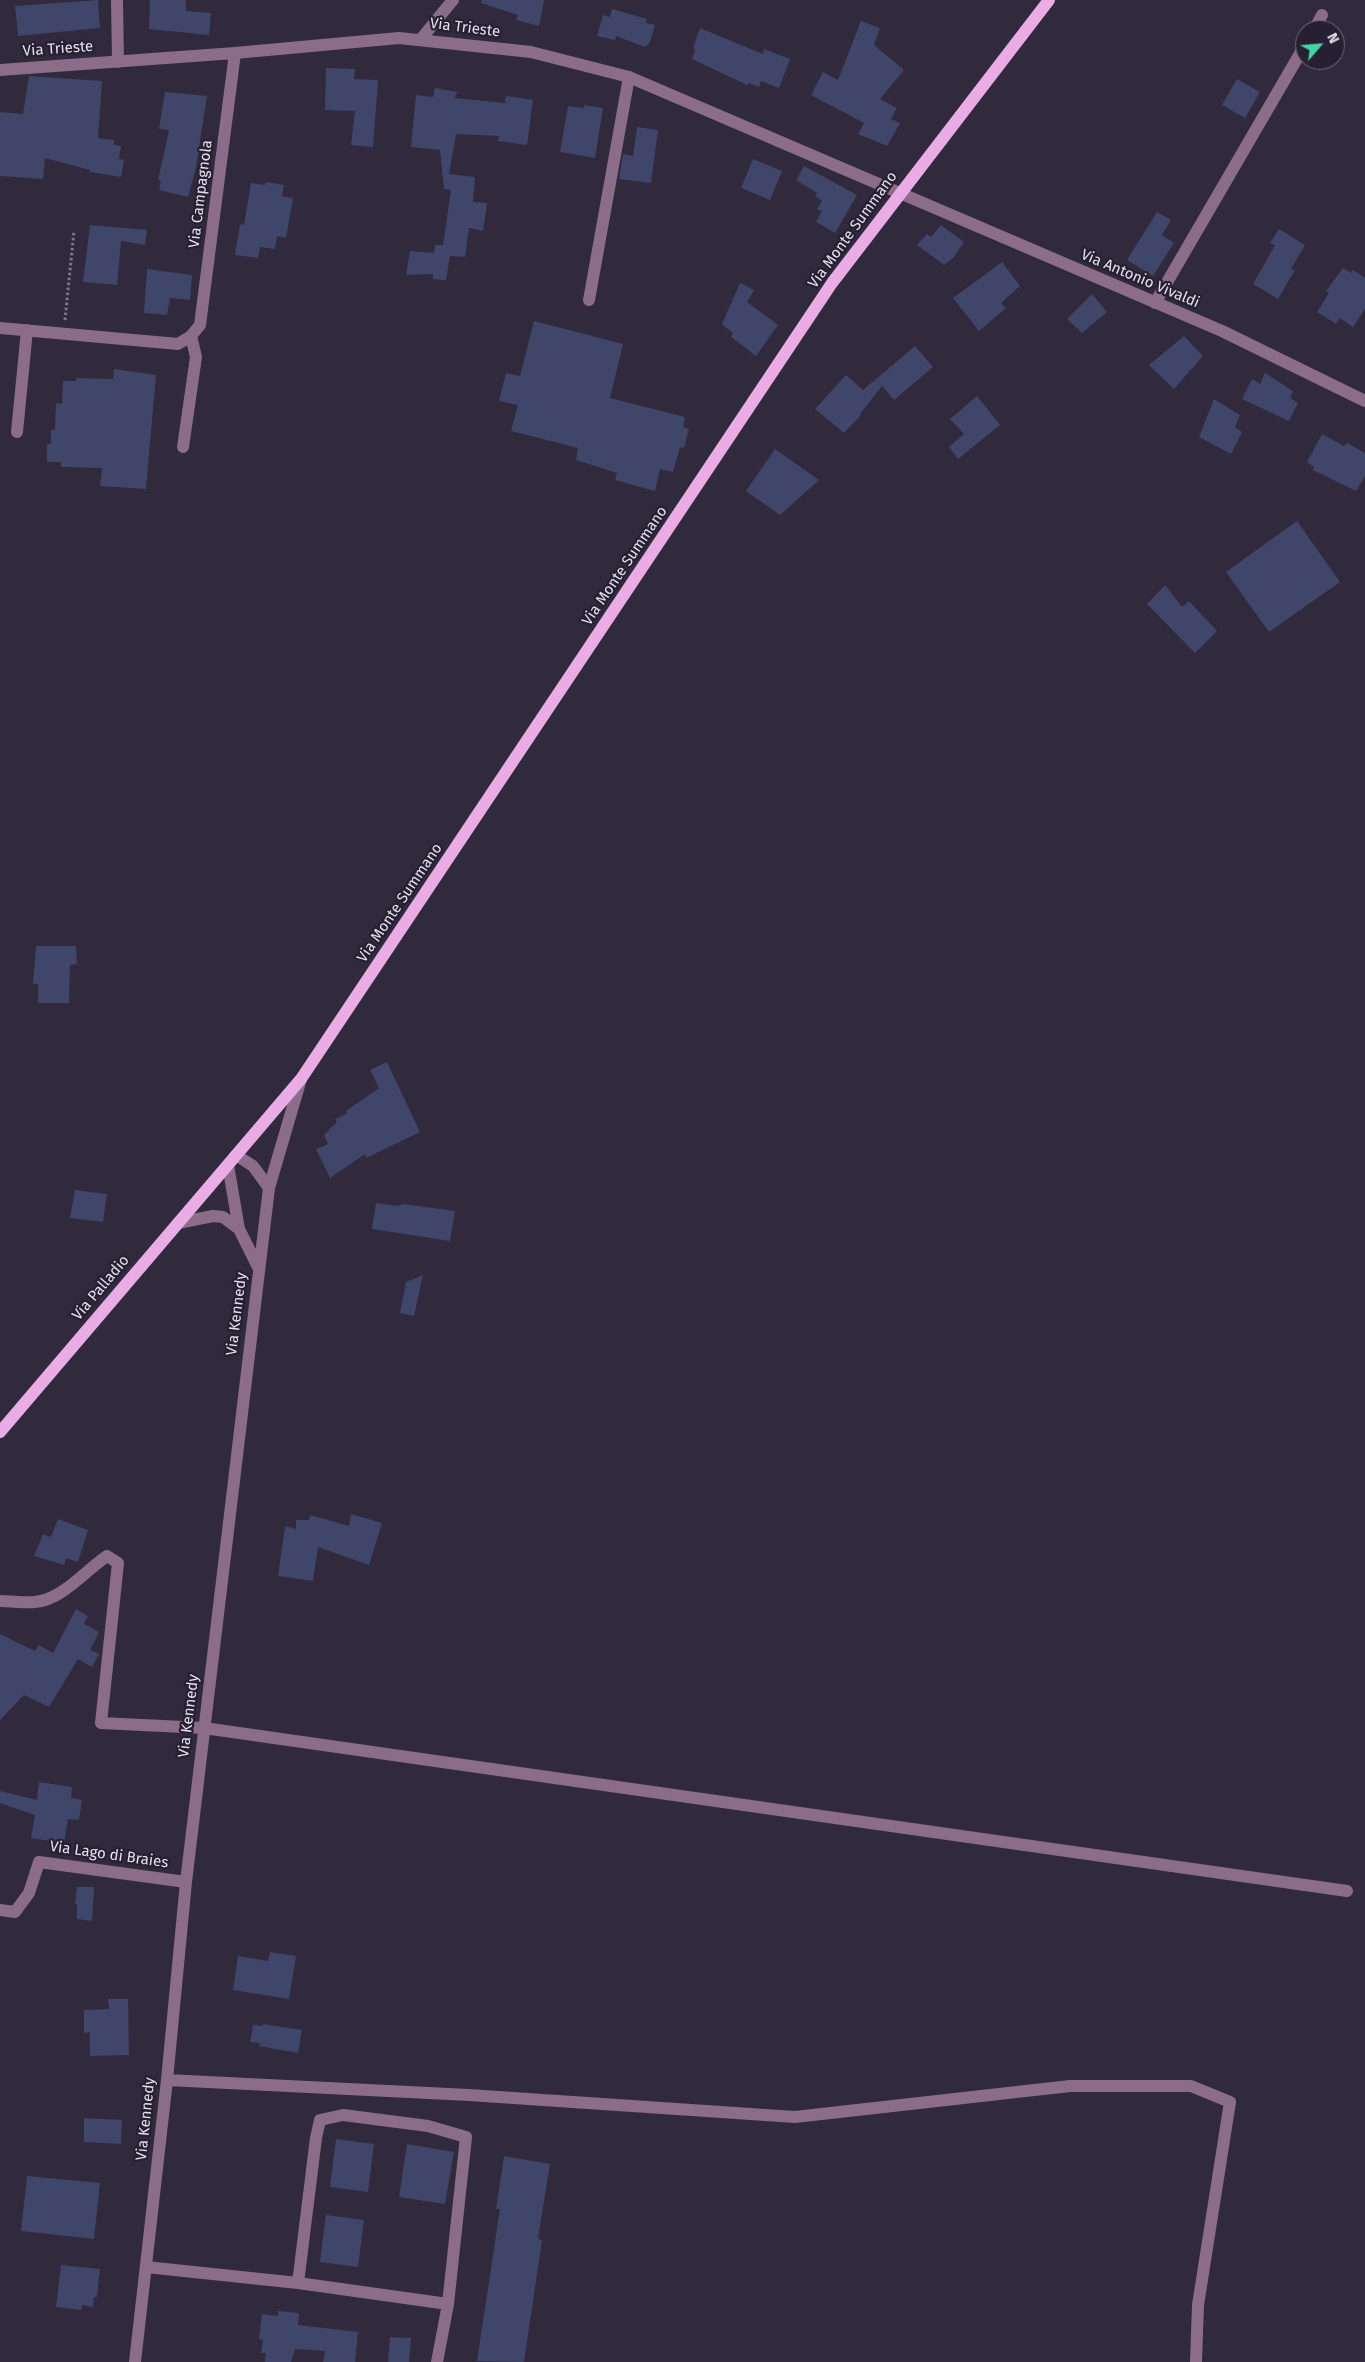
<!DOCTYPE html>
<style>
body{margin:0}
#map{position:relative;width:1365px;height:2362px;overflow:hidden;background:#31293c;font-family:"Fira Sans",sans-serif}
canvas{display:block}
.north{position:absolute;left:1295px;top:20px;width:50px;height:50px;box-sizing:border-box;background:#272032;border:1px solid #736c7c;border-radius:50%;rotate:63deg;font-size:14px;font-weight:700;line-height:20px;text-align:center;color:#e4dfec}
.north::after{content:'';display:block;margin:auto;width:18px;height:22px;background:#44d49f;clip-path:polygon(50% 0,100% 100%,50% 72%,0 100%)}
</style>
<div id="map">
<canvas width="1365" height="2362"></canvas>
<div class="north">N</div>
</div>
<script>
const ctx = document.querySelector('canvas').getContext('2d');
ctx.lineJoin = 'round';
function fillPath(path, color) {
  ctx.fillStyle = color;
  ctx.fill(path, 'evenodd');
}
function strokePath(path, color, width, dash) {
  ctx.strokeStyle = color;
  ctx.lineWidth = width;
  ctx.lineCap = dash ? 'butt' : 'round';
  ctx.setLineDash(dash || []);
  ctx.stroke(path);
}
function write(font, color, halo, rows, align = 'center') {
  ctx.font = font + ' "Fira Sans",sans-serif';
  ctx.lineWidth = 4.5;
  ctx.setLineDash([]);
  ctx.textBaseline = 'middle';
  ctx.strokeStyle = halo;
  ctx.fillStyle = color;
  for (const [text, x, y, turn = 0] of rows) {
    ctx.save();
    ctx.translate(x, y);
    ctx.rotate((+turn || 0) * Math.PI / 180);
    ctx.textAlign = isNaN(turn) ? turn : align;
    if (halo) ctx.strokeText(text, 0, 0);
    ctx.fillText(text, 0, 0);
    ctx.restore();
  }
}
fillPath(new Path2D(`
 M98,0L100,28L18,36L15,6Z
 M150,0H186V11L211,13L209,35L149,29Z
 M482,0H544L539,26L516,20L518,15L481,3Z
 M612,9L647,19L646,23L655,25L650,42L645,47L616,36L615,40L597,36L603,15L610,17Z
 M861,21L880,28L874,45L904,70L880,99L897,108L891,119L900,123L887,146L858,134L864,123L811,95L823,72L838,80Z
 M700,28L763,54L764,49L790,59L779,88L761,81L759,87L749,83L747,85L692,59L695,50L693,48Z
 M326,68L355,69L354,79L378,80L373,147L351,145L355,111L325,110Z
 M29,76L102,81L98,138L114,140V145L121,146L119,159L124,160L121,177L90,172V170L45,158L43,179L0,176V112L23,114Z
 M1237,79L1260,92L1245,118L1222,105Z
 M435,88L457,92L455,98L505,103L506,96L533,100L527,145L498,141L499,136L456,134L449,174L475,177L473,202L487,203L483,231L469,228L465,257L450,256L446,280L433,279V274L406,275L410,251L434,253L435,245H443L451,190L444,189L440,150L411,147L416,95L433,97Z
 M165,92L207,96L196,167L188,197L159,190L161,181L158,180L169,130L159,129Z
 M584,105L603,108L595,158L560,152L568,106L584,108Z
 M637,127L658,130L651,183L619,179L623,154L633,156Z
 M753,159L782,171L770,200L741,188Z
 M804,166L857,195L835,233L816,222L822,211L817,209L822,201L815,196L817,193L796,180Z
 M266,182L284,185L282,196L293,198L286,238L277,236L275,249L260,247L258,258L235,255L240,224L244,225L251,183L265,185Z
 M1157,212L1171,220L1162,235L1174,243L1153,276L1127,260Z
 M90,225L147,230L145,245L121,241L117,285L83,282Z
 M941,225L964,242L954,257L944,265L917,245L927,234L931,237Z
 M1279,229L1305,245L1291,269L1295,270L1278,299L1253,284L1275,245L1270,243Z
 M1002,262L1020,286L1001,303L1006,308L979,331L953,298Z
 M1343,268L1351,273L1353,270L1365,278V309L1353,327L1340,318L1336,324L1317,312L1329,293L1326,291Z
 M147,269L192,275L190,300L170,298L167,315L144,313Z
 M740,283L754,290L747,302L778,325L756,356L731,337L733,333L722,324Z
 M1092,294L1107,312L1082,333L1067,319Z
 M534,321L623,344L610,398L685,417L683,427L689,429L684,448L680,447L673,472L660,469L655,491L615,480L617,473L576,460L578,448L511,431L518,405L499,401L506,373L520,376Z
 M1184,336L1203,356L1174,389L1149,365Z
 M915,346L933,367L894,400L882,386L860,414L861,415L844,433L815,409L846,375L863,390Z
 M114,369L156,375L146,489L100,486L102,468L61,467V462H47V444H51V430H55L56,403L62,404L63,381H76V378L113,379Z
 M1265,373L1293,391L1290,398L1298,403L1289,421L1242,399L1252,379L1260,384Z
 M977,396L1000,425L958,459L949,447L964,434L950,419Z
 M1214,399L1240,415L1235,427L1242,432L1231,454L1199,437Z
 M1322,434L1344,446L1347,443L1365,453V476L1356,491L1313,470L1314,467L1307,462Z
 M775,449L819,480L780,515L746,491Z
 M1297,521L1340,582L1269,632L1226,572Z
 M1165,585L1182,607L1189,601L1217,631L1195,653L1147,604Z
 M36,946H76L77,964L70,965L69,1003H38V984H33Z
 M387,1062L420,1132L366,1158L365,1154L330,1178L316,1149L328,1144L324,1135L337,1122L335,1119L347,1114L346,1111L379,1088L370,1070Z
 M75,1190L107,1194L103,1222L70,1218Z
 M376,1203L397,1206L404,1204L455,1211L450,1241L372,1229Z
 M423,1275L414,1316L400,1313L406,1282Z
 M351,1514L382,1523L369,1565L318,1547L313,1581L278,1576L285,1526L296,1529V1520H309L310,1515L349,1526Z
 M58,1519L88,1530L78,1562L66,1558L64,1565L34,1556L43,1534L51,1537Z
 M76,1609L88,1616L84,1624L99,1632L90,1650L99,1654L92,1667L78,1659L49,1707L24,1695L0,1720V1634L35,1651L39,1645L53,1653Z
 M39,1782L72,1787L71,1798L82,1800L79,1820L68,1819L64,1843L31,1838L35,1815L0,1803V1791L37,1800Z
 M77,1887H94L92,1921L77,1919V1904H75Z
 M270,1952L296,1956L289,1999L233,1990L238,1956L268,1961Z
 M108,1999H128L129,2055L90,2056V2032L84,2033V2010L109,2009Z
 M263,2024L302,2030L298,2053L259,2046L260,2043L250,2042L253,2025L263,2026Z
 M84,2118L122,2120L121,2144L84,2142Z
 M336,2139L374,2144L368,2192L330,2187Z
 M407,2144L454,2152L445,2204L399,2197Z
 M504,2156L550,2164L538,2239L542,2240L524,2362L477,2361L500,2209H496Z
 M27,2176L100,2183L94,2239L21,2231Z
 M326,2215L364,2220L358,2267L320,2262Z
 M61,2265L100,2269L97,2297H94L93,2307L82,2305L81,2310L56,2307Z
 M278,2311L299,2313L298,2325L358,2332L355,2362H323L325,2351L295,2349L291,2362H265L266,2353H261L263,2340L259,2339L262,2314L278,2316Z
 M390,2337L411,2338L409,2362H388Z`), '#3f466a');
strokePath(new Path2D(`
 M65,320L74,231`), '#7f7889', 3, [2.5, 2.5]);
strokePath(new Path2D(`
 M117,0L118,62
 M1314,30L1322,15
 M421,39L453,0
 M0,70L235,53L399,38L531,52L629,77L1222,331L1365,401
 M589,300L629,77
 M1155,303L1305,45
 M0,328L178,344L191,336L200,325L235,53
 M17,432L27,330
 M183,447L196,357L191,336
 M236,1155L253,1166L269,1188
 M228,1165L239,1229L259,1269
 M178,1223L213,1216L223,1217L239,1229
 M0,1601C12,1601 24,1603 35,1602C62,1600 86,1570 107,1556L118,1563L101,1723L204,1728L1347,1891
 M0,1910L15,1912L29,1893L39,1862L186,1882
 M167,2080L469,2095L795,2117L1070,2086H1191L1230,2102L1198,2305L1196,2362
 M146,2267L298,2283L448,2304L437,2362
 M298,2283L316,2138L320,2120L343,2115L428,2126L466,2137L448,2304
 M135,2362L167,2080L186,1882L269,1188L301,1079`), '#8b6d89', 12);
strokePath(new Path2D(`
 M0,1432L301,1079L832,283L1049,0`), '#e9ace5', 12);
write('15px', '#e4dfec', '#272032', [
 ["Via Trieste",465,28,7],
 ["Via Trieste",58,49,-4],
 ["Via Campagnola",201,194,-83],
 ["Via Monte Summano",853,230,-54],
 ["Via Antonio Vivaldi",1140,279,23],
 ["Via Monte Summano",625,566,-56],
 ["Via Monte Summano",400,903,-56],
 ["Via Palladio",101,1288,-50],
 ["Via Kennedy",237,1314,-83],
 ["Via Kennedy",189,1716,-83],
 ["Via Lago di Braies",109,1855,8],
 ["Via Kennedy",146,2119,-84]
]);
</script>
